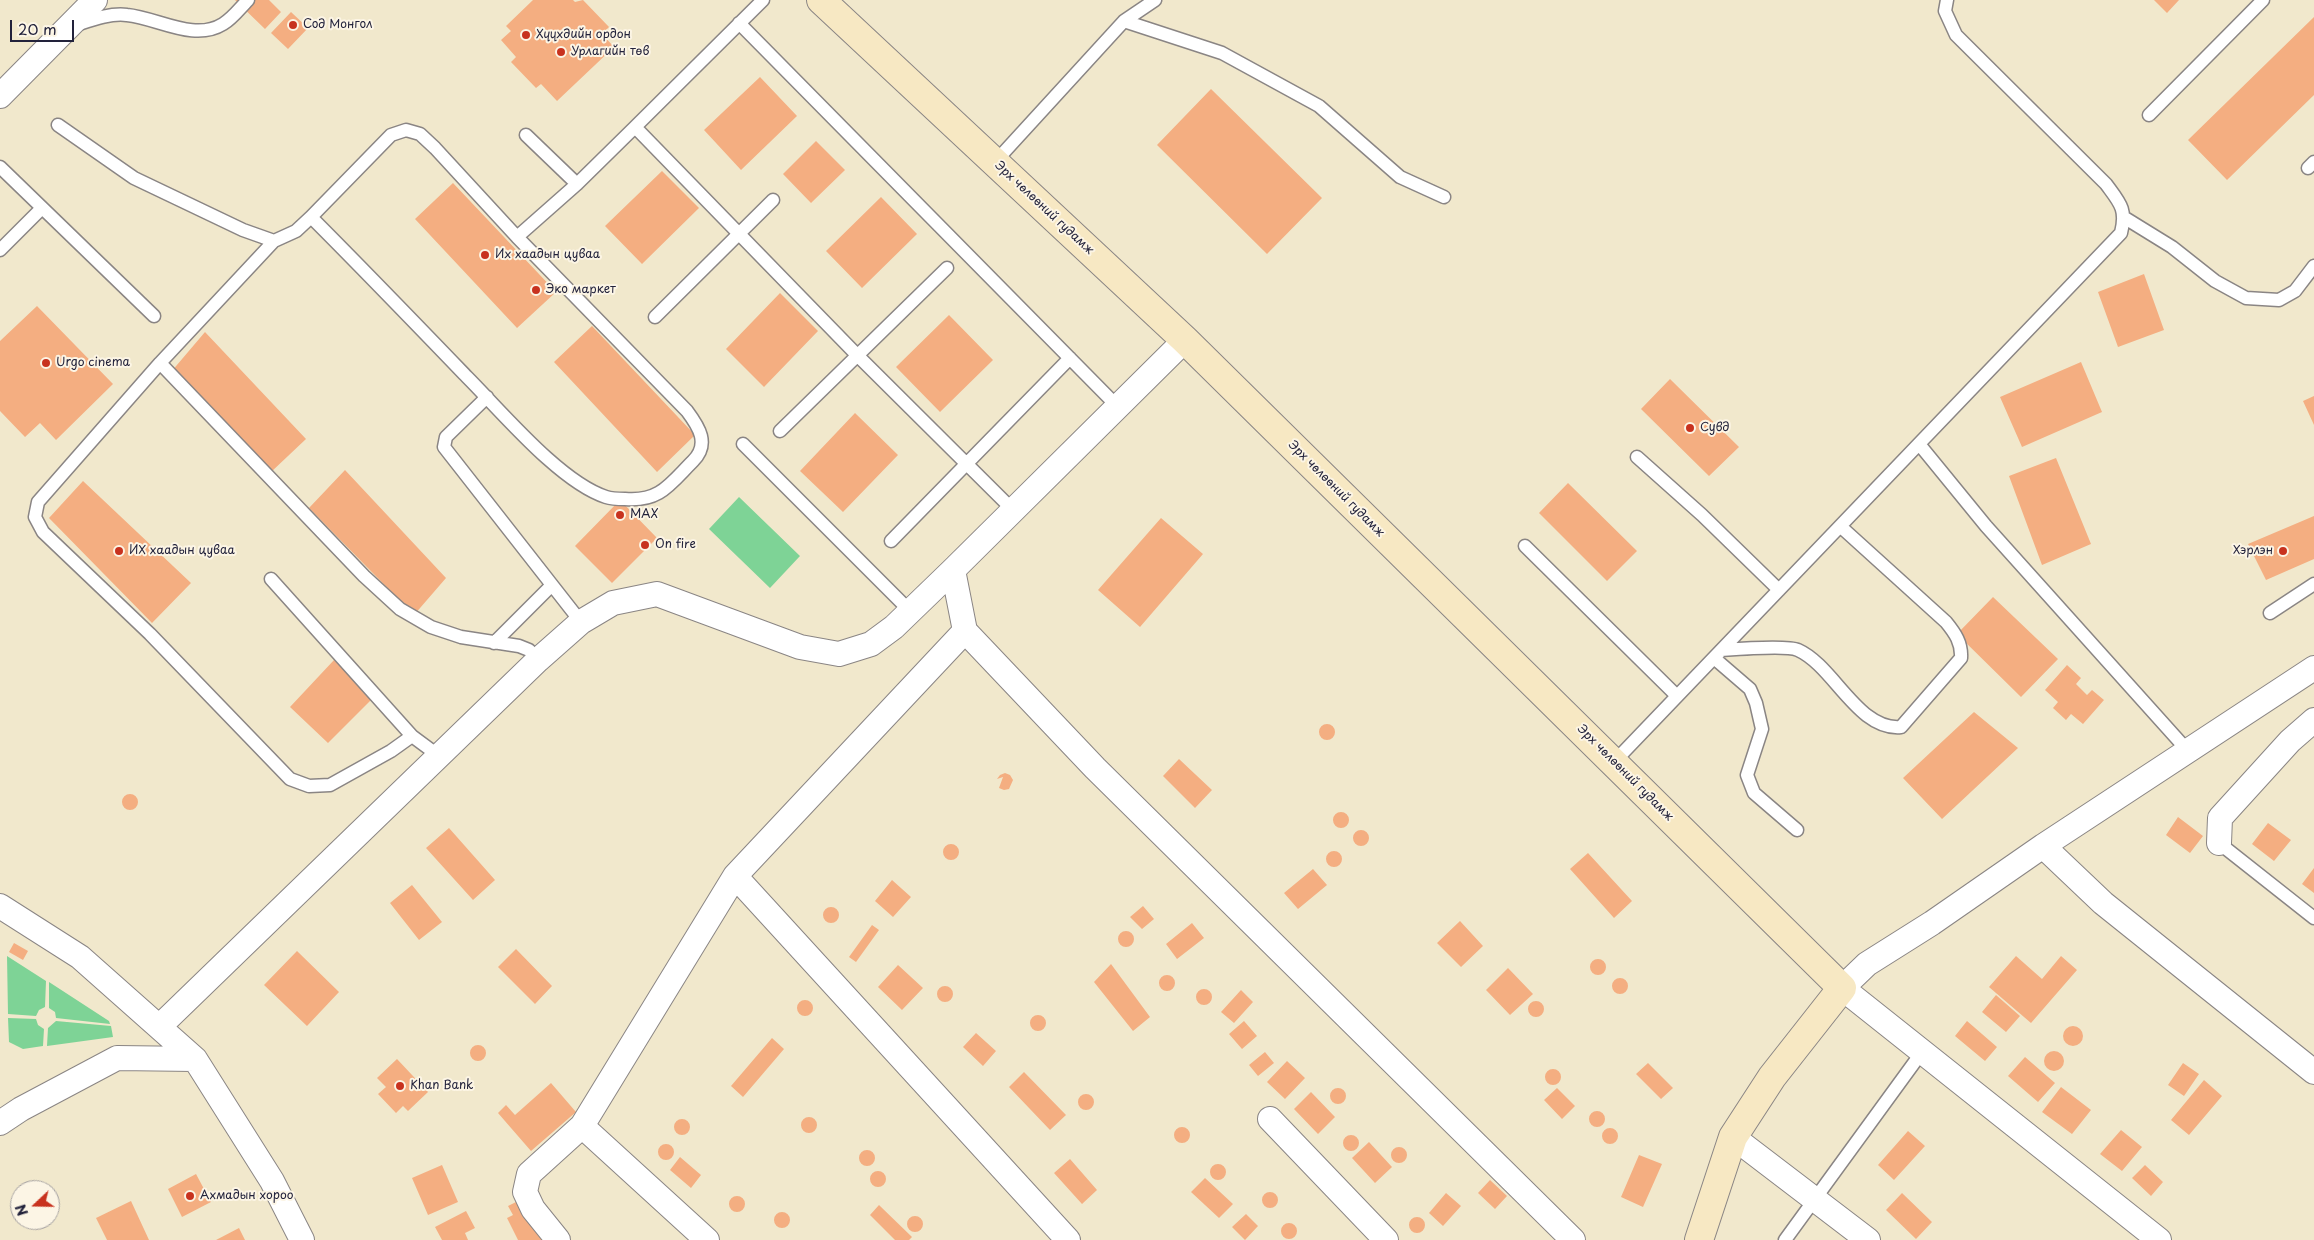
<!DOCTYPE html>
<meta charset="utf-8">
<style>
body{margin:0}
#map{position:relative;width:2314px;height:1240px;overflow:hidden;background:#f1e8cc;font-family:"Playpen Sans",sans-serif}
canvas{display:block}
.north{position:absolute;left:10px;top:1180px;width:50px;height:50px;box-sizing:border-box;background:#fcf5e5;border:1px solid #a5a1a1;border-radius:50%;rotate:249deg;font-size:14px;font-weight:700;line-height:20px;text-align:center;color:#22223b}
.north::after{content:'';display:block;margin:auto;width:18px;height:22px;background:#c8321e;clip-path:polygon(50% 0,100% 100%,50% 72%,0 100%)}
.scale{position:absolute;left:10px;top:20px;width:64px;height:22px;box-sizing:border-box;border:2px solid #22223b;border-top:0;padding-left:6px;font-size:15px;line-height:18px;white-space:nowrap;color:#22223b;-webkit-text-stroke:4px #fcf5e5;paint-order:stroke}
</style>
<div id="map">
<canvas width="2314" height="1240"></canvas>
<div class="north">N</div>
<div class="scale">20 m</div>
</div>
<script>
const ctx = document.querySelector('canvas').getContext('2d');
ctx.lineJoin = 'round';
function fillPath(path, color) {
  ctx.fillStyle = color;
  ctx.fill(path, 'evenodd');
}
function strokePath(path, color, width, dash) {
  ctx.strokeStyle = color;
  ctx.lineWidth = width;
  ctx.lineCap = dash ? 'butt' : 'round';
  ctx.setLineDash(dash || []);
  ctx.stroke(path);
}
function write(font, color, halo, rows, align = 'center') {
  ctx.font = font + ' "Playpen Sans",sans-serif';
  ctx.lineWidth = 4;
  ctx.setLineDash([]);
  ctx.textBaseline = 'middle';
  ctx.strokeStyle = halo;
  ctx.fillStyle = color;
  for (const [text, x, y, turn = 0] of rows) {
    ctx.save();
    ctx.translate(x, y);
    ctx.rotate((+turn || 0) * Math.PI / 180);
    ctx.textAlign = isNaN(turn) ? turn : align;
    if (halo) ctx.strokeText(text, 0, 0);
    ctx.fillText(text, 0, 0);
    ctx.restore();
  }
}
fillPath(new Path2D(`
 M739,497L800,556L770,588L709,529Z
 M7,956L46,981L45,1007L39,1010L36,1016L8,1014Z
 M49,982L109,1021L110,1024L56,1018L55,1012L49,1008Z
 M8,1018L36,1019L38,1025L44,1029L43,1046L23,1049L9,1042Z
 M56,1021L111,1026L113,1037L47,1046L48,1028Z`), '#7ed396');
fillPath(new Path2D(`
 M235,0H269L281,12L265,29Z
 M533,0H573L575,2L583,0L609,27L602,34L614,47L557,101L541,84L536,88L511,62L516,57L501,40L511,31L506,26Z
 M2154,0H2179L2167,13Z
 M291,12L308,28L288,49L271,33Z
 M2314,17V95L2227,180L2188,140Z
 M760,77L797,116L741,170L704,130Z
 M1211,89L1322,198L1267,254L1157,145Z
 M816,141L845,170L811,203L783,174Z
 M662,171L699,208L642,264L605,226Z
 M453,183L556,292L517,328L415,219Z
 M881,197L917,234L862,288L826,251Z
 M2144,274L2164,330L2118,347L2098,292Z
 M780,293L818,331L764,387L726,349Z
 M37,306L113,384L56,440L40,423L25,437L0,411V341Z
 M949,315L993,360L940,412L896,367Z
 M592,326L695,435L657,472L554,362Z
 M205,332L306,439L270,473L171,372Z
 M2081,362L2102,412L2022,447L2000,397Z
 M1670,379L1739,447L1709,476L1641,409Z
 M2314,396V425L2303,401Z
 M855,413L898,455L843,512L800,471Z
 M2056,458L2091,544L2042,565L2009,476Z
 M345,470L446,578L414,615L309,508Z
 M83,481L191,583L152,623L49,518Z
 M1568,483L1637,551L1607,581L1539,513Z
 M620,500L657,538L612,583L575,546Z
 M2314,516V559L2266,580L2248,544Z
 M1161,518L1203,554L1140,627L1098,590Z
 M1993,597L2058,659L2021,697L1957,634Z
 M334,660L373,698L328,743L290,707Z
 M2067,665L2081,678L2076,684L2087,695L2092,690L2104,700L2083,724L2071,714L2066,720L2053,708L2058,702L2045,690Z
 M1974,712L2018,748L1942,819L1903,778Z
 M1319 732a8 8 0 1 1 16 0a8 8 0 1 1-16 0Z
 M1179,759L1212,790L1195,808L1163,776Z
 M1005,773L1010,775L1013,780L1009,789L1004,790L999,788L1003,777L997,779L1000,775Z
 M122 802a8 8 0 1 1 16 0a8 8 0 1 1-16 0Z
 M1333 820a8 8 0 1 1 16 0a8 8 0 1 1-16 0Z
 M2178,817L2203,836L2190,853L2166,835Z
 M2268,823L2291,840L2274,861L2252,844Z
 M449,828L495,880L473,900L426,848Z
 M1353 838a8 8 0 1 1 16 0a8 8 0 1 1-16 0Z
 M943 852a8 8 0 1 1 16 0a8 8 0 1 1-16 0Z
 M1326 859a8 8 0 1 1 16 0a8 8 0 1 1-16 0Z
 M1588,853L1632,901L1614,918L1570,869Z
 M2314,868V893L2302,884Z
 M1313,869L1327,885L1298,909L1284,893Z
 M892,880L911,897L893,917L875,901Z
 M412,885L442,922L419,940L390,903Z
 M1143,906L1154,919L1142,929L1130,917Z
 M823 915a8 8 0 1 1 16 0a8 8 0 1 1-16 0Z
 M1460,921L1483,946L1461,967L1437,943Z
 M1192,923L1204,938L1177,959L1166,944Z
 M872,925L879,930L856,962L849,957Z
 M1118 939a8 8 0 1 1 16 0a8 8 0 1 1-16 0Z
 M14,943L28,951L23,960L9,952Z
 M516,949L552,986L535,1004L498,967Z
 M297,951L339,992L307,1026L264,985Z
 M2016,956L2042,979L2061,956L2077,970L2031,1023L1989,987Z
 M1590 967a8 8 0 1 1 16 0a8 8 0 1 1-16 0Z
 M1111,964L1150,1017L1133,1031L1094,982Z
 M898,965L923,988L902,1010L878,987Z
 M1508,968L1533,994L1510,1015L1486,990Z
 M1159 983a8 8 0 1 1 16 0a8 8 0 1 1-16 0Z
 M1612 986a8 8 0 1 1 16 0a8 8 0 1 1-16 0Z
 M937 994a8 8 0 1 1 16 0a8 8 0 1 1-16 0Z
 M1196 997a8 8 0 1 1 16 0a8 8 0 1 1-16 0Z
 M1241,990L1253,1002L1234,1023L1221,1012Z
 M1996,995L2020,1016L2006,1032L1982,1012Z
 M797 1008a8 8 0 1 1 16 0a8 8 0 1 1-16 0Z
 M1528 1009a8 8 0 1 1 16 0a8 8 0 1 1-16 0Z
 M1030 1023a8 8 0 1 1 16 0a8 8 0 1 1-16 0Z
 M1244,1021L1257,1036L1242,1049L1229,1034Z
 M1967,1021L1997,1047L1985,1061L1955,1036Z
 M2063 1036a10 10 0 1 1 20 0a10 10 0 1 1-20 0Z
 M976,1033L996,1051L983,1066L963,1047Z
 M772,1038L784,1049L743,1097L731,1086Z
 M470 1053a8 8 0 1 1 16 0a8 8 0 1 1-16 0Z
 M2044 1061a10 10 0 1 1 20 0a10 10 0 1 1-20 0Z
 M1265,1052L1274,1063L1258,1076L1249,1065Z
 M2025,1057L2055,1083L2038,1102L2008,1076Z
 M397,1059L428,1092L408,1111L403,1106L396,1113L378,1094L386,1087L377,1078Z
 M1287,1061L1305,1078L1285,1099L1267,1082Z
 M1648,1063L1673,1088L1661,1099L1636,1074Z
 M2183,1063L2199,1074L2184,1096L2168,1085Z
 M1545 1077a8 8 0 1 1 16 0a8 8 0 1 1-16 0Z
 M1024,1072L1066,1115L1050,1130L1009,1087Z
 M2204,1080L2222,1096L2189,1135L2171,1120Z
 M551,1083L576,1112L531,1151L498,1113L506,1105L515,1115Z
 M2061,1087L2091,1110L2072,1134L2042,1112Z
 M1330 1096a8 8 0 1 1 16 0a8 8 0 1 1-16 0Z
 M1557,1088L1575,1106L1562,1119L1544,1100Z
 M1311,1092L1335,1117L1318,1134L1294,1109Z
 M1078 1102a8 8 0 1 1 16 0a8 8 0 1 1-16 0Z
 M1589 1119a8 8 0 1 1 16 0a8 8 0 1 1-16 0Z
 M801 1125a8 8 0 1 1 16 0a8 8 0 1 1-16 0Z
 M674 1127a8 8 0 1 1 16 0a8 8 0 1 1-16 0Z
 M1174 1135a8 8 0 1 1 16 0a8 8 0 1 1-16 0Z
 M1602 1136a8 8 0 1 1 16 0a8 8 0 1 1-16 0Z
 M2121,1130L2142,1147L2122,1171L2100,1154Z
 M1908,1131L1925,1146L1894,1180L1878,1165Z
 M1343 1143a8 8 0 1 1 16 0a8 8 0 1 1-16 0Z
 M1369,1142L1392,1167L1375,1183L1352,1158Z
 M658 1152a8 8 0 1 1 16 0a8 8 0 1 1-16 0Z
 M1391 1155a8 8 0 1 1 16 0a8 8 0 1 1-16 0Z
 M859 1158a8 8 0 1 1 16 0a8 8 0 1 1-16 0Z
 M1639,1155L1662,1164L1643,1207L1621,1197Z
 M680,1157L701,1175L691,1188L670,1170Z
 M1070,1159L1097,1190L1082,1204L1054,1173Z
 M1210 1172a8 8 0 1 1 16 0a8 8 0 1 1-16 0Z
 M442,1165L458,1202L428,1215L412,1178Z
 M2145,1165L2163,1182L2151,1196L2132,1178Z
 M870 1179a8 8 0 1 1 16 0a8 8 0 1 1-16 0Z
 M196,1174L211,1202L182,1217L168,1189Z
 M1205,1178L1233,1204L1219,1218L1191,1192Z
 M1490,1180L1507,1196L1495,1209L1478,1193Z
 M1262 1200a8 8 0 1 1 16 0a8 8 0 1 1-16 0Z
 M1446,1193L1461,1206L1443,1226L1429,1213Z
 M1902,1193L1932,1222L1916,1239L1886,1210Z
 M729 1204a8 8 0 1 1 16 0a8 8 0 1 1-16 0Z
 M522,1199L543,1240H518L507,1218L513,1215L508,1206Z
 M131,1201L149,1240H107L96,1218Z
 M879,1205L912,1237L909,1240H895L870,1215Z
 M466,1211L475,1228L465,1233L468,1240H442L435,1227Z
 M774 1220a8 8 0 1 1 16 0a8 8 0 1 1-16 0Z
 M1246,1214L1258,1226L1245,1240L1232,1227Z
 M907 1224a8 8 0 1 1 16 0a8 8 0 1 1-16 0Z
 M1409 1225a8 8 0 1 1 16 0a8 8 0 1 1-16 0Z
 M1281 1231a8 8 0 1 1 16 0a8 8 0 1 1-16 0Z
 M239,1228L245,1240H216Z`), '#f4ae81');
const service = new Path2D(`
 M763,0L635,127L856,354L1014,511
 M1124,21L1222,53L1319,106L1400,177L1444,197
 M739,23L1119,408
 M79,24C94,19 111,13 127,15C158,18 194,42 223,24C233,18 240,8 248,0
 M2149,115L2263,0
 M58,125L134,178L243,230L274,241L296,231L311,217
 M406,130L420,134L435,148L517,237L687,411C699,427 710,444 693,461C670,484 660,502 625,499C619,499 612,499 606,497C560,482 502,412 467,377C415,323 364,270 311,217L391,135Z
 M526,135L577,184
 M995,162L1124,21L1155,0
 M0,167L154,316
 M2308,168L2314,162
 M2125,218L2172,247L2215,281L2246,298L2279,300L2295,291L2314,266
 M517,237L577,184L635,127
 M274,241L160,363L364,576L400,609L431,627L461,637L519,646L529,650L538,660
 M0,250L42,208
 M655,317L773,200
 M160,363L38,502L35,517L43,532L150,634L290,779L309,786L330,785L391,751L412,736L439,756
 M487,397L446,437L444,447L581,622
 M780,431L947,268
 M743,444L910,611
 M1919,444L1986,526L2188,751
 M1637,457L1702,515L1779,590
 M891,541L1070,358
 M1525,546L1677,696
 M271,579L412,736
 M2270,613L2314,584
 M494,643L552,585
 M1722,650C1736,649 1787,645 1798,650C1834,666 1858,731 1901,727L1961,658C1962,643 1955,633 1946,622L1840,526
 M1714,658L1750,689L1756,703L1762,729L1747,775L1754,793L1797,830
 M1614,762L2121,233C2127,209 2120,203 2106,184L1956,35L1945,11L1947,0
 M2219,843L2314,918
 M1785,1240L1922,1052`);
const minor = new Path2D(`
 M0,96L95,0
 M953,570L965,631L1095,768L1573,1240
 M2219,843L2220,818L2290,741L2314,720
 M2043,846L2314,668
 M735,876L1068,1240
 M0,906L80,957L195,1059L272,1181L302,1240
 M160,1026L538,660L581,622L613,603L657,594L800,647L839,654L871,644L894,627L953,570L1185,340
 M1270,1119L1386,1240
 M0,1123L21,1109L117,1058L195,1059
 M582,1126L707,1240
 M1733,1137L1868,1240
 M558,1240L533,1209L525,1192L529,1174L582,1126L735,876L965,631
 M2159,1240L1842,988L1867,964L1932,923L2043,846L2103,903L2314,1072`);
const secondary = new Path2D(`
 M821,0L1185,340L1842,988L1772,1077L1733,1137L1699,1240`);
strokePath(service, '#8a8584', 15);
strokePath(minor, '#8a8584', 26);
strokePath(secondary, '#8a8584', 30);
strokePath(service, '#fff', 12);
strokePath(minor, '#fff', 24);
strokePath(secondary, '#f7e8c3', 28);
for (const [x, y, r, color] of [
 [293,25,5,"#c8321e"],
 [526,35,5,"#c8321e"],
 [561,52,5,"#c8321e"],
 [485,255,5,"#c8321e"],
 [536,290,5,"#c8321e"],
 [46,363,5,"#c8321e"],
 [1690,428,5,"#c8321e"],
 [620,515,5,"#c8321e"],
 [645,545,5,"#c8321e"],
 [119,551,5,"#c8321e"],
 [2283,551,5,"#c8321e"],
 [400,1086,5,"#c8321e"],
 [190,1196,5,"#c8321e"]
]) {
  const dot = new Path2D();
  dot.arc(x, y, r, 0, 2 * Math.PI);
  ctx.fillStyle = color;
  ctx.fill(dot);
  strokePath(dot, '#fcf5e5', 2);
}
write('12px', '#22223b', '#fcf5e5', [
 ["Сод Монгол",303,25],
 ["Хүүхдийн ордон",536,35],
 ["Урлагийн төв",571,52],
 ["Их хаадын цуваа",495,255],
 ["Эко маркет",546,290],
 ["Urgo cinema",56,363],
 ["Сувд",1700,428],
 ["МАХ",630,515],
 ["On fire",655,545],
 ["ИХ хаадын цуваа",129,551],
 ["Хэрлэн",2273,551,"right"],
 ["Khan Bank",410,1086],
 ["Ахмадын хороо",200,1196]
], 'left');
write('12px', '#22223b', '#fcf5e5', [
 ["Эрх чөлөөний гудамж",1044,208,43],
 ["Эрх чөлөөний гудамж",1336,489,45],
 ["Эрх чөлөөний гудамж",1625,773,45]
]);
</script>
